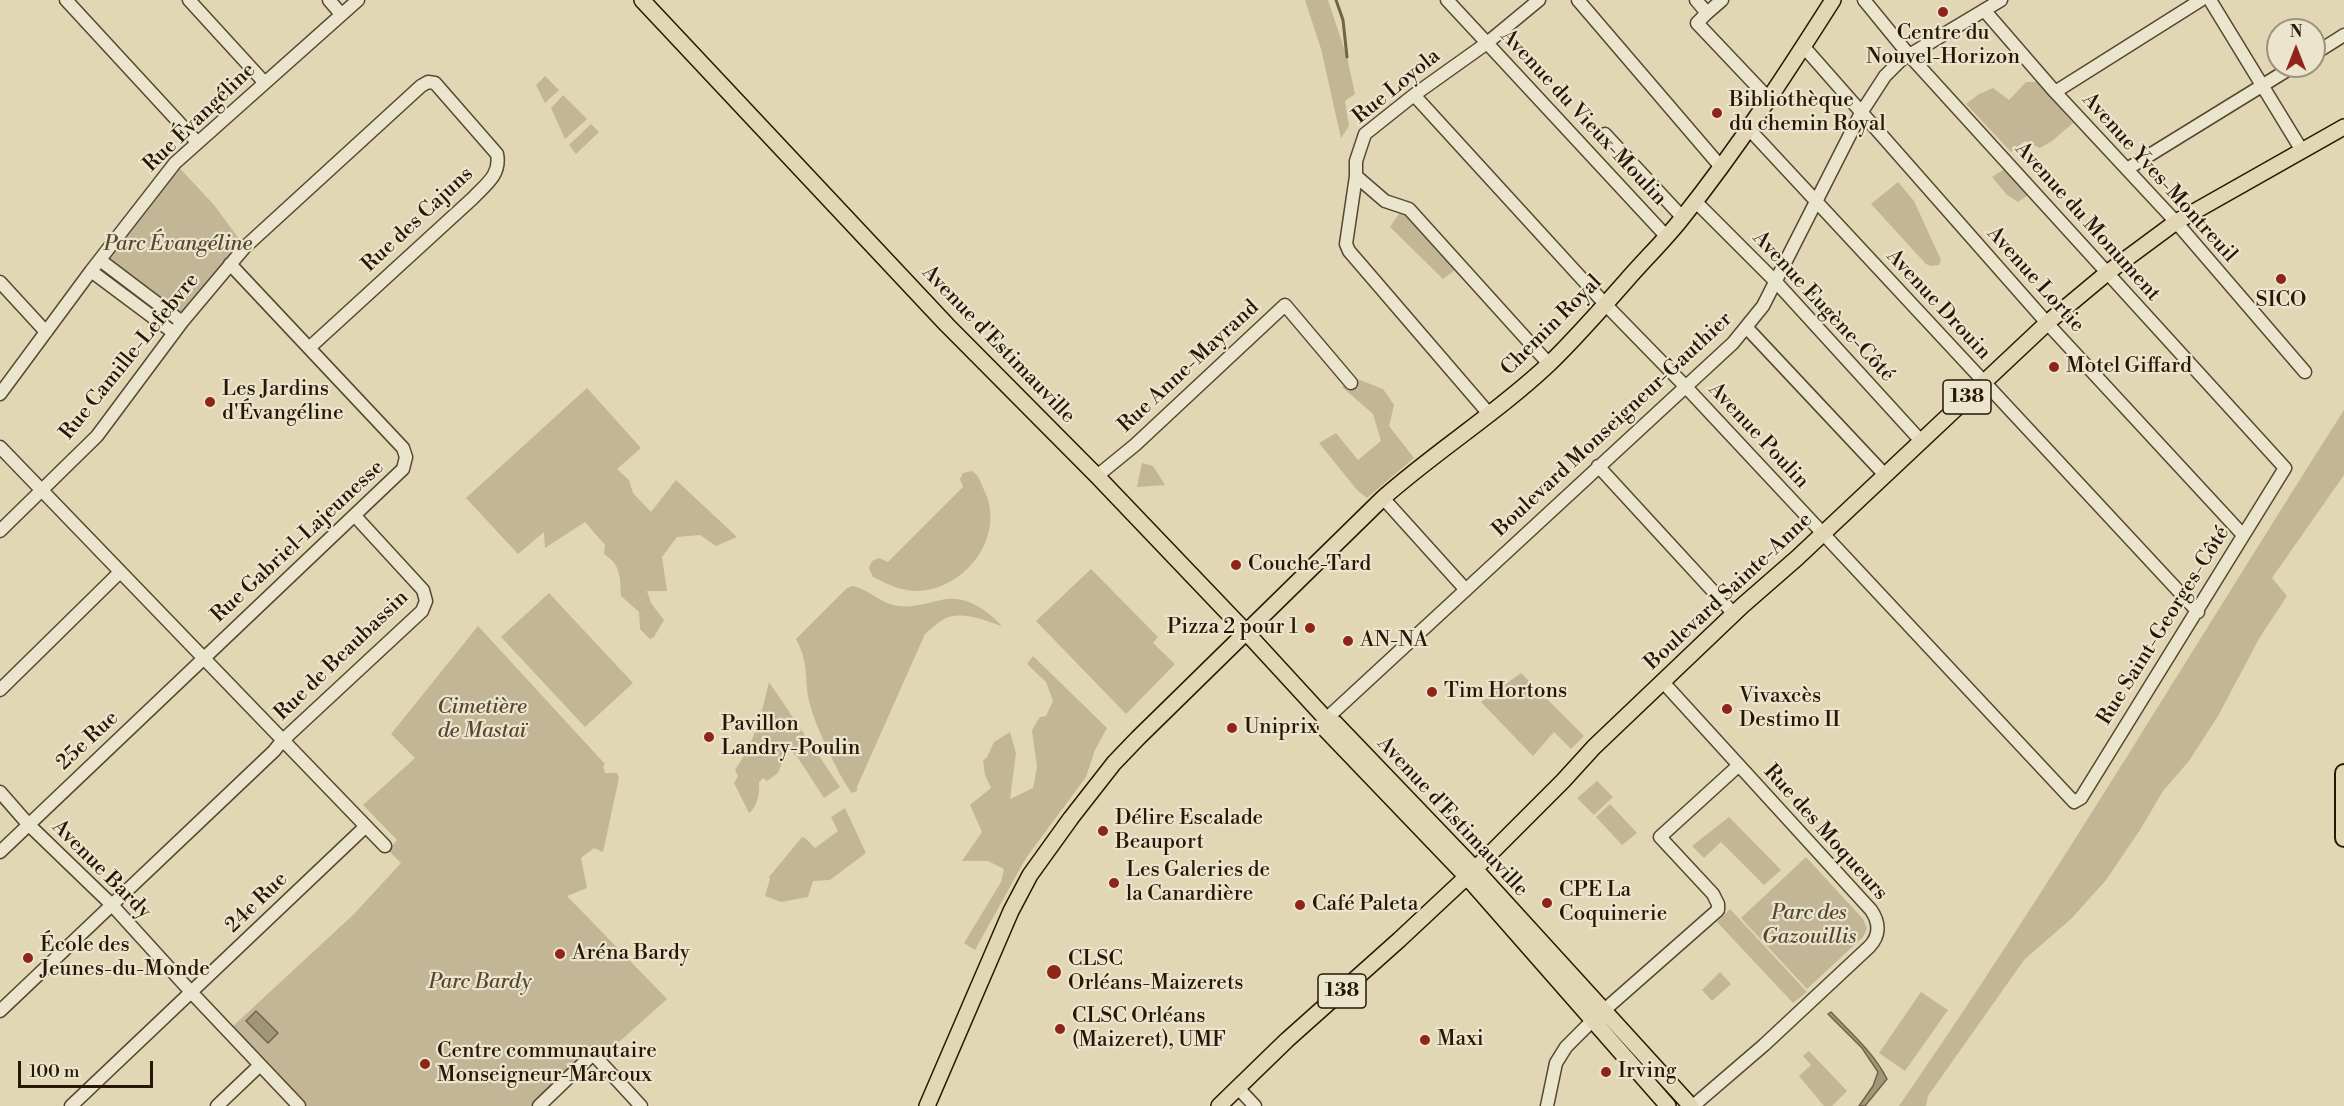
<!DOCTYPE html>
<meta charset="utf-8">
<style>
body{margin:0}
#map{position:relative;width:2344px;height:1106px;overflow:hidden;background:#e2d7b4;font-family:"Libre Bodoni",serif}
canvas{display:block}
.north{position:absolute;left:2266px;top:18px;width:60px;height:60px;box-sizing:border-box;background:#ece5ce;border:2px solid #9d937d;border-radius:50%;rotate:0deg;font-size:16px;font-weight:700;line-height:24px;text-align:center;color:#271704}
.north::after{content:'';display:block;margin:auto;width:21px;height:27px;background:#8f2418;clip-path:polygon(50% 0,100% 100%,50% 72%,0 100%)}
.scale{position:absolute;left:18px;top:1061px;width:135px;height:27px;box-sizing:border-box;border:3px solid #271704;border-top:0;padding-left:8px;font-size:18px;line-height:21px;white-space:nowrap;color:#271704;-webkit-text-stroke:4px #ece5ce;paint-order:stroke}
</style>
<div id="map">
<canvas width="2344" height="1106"></canvas>
<div class="north">N</div>
<div class="scale">100 m</div>
</div>
<script>
const ctx = document.querySelector('canvas').getContext('2d');
ctx.lineJoin = 'round';
function fillPath(path, color) {
  ctx.fillStyle = color;
  ctx.fill(path, 'evenodd');
}
function strokePath(path, color, width, dash) {
  ctx.strokeStyle = color;
  ctx.lineWidth = width;
  ctx.lineCap = dash ? 'butt' : 'round';
  ctx.setLineDash(dash || []);
  ctx.stroke(path);
}
function write(font, color, halo, rows, align = 'center') {
  ctx.font = font + ' "Libre Bodoni",serif';
  ctx.lineWidth = 4.5;
  ctx.setLineDash([]);
  ctx.textBaseline = 'middle';
  ctx.strokeStyle = halo;
  ctx.fillStyle = color;
  for (const [text, x, y, turn = 0] of rows) {
    ctx.save();
    ctx.translate(x, y);
    ctx.rotate((+turn || 0) * Math.PI / 180);
    ctx.textAlign = isNaN(turn) ? turn : align;
    if (halo) ctx.strokeText(text, 0, 0);
    ctx.fillText(text, 0, 0);
    ctx.restore();
  }
}
fillPath(new Path2D(`
 M1305,0H1328L1347,57L1355,94L1345,101L1349,126L1341,138L1321,49Z
 M545,76L559,90L545,103L536,85Z
 M2026,82H2038L2073,123L2052,141L2040,148L2025,141L2011,152L1966,104L1979,94L1993,88L2009,100Z
 M563,95L587,119L565,139L551,108Z
 M591,124L599,132L576,154L569,145Z
 M175,163L214,205L245,247L182,322L100,260Z
 M2003,170L2014,176L2028,195L2018,202L2007,195L1992,177Z
 M1898,182L1914,201L1941,260L1939,265L1931,266L1926,264L1871,204Z
 M1408,200L1463,264L1443,279L1390,227Z
 M1355,378L1383,389L1394,405L1389,426L1414,458L1367,498L1357,490L1319,443L1336,433L1358,460L1381,441L1373,414L1342,387Z
 M587,388L641,448L617,469L629,480L633,493L651,512L676,480L737,537L716,546L700,535L677,537L662,557L667,591H647L651,603L664,620L654,637L650,639L640,629L639,612L621,596C620,577 621,565 604,554L605,545L585,522L545,548L544,532L518,554L466,498Z
 M2344,410V475L2272,578L2287,596L2260,637L2218,716L2189,761L2163,791L2140,830L2106,880L2072,918L2024,960L1928,1096L1926,1106H1899C2056,879 2196,642 2344,410Z
 M1142,463L1153,466L1165,485L1137,487Z
 M972,471C979,475 981,483 984,490C1007,536 965,590 917,591C901,591 887,584 873,577L869,568L872,561L879,558L888,562L963,487L960,479L963,473Z
 M1091,569L1158,637L1153,643L1175,664L1126,714L1036,621Z
 M852,586C868,588 880,604 899,606C913,608 927,603 941,600C965,594 986,609 1002,626C985,621 962,610 944,619C937,623 931,629 925,634L857,787V791L852,793C838,775 814,723 809,701C804,676 809,663 796,639L847,588Z
 M549,593L633,683L585,727L501,637Z
 M478,626L605,764L603,766L605,773H617L619,778L603,852L594,848L581,858L587,888L567,896L667,999L599,1060L594,1054L539,1106H299L232,1027L354,914L401,863L388,850L397,840L363,805L415,758L391,734Z
 M1033,656L1107,728L1095,750L1086,777L1026,858L975,950L964,943L1001,882L1004,869L988,861H962L982,832L970,805L991,788L985,775L983,761L987,757L994,742L1010,732L1016,753L1010,799L1033,788L1037,767L1032,730L1040,717L1046,716L1053,701L1046,682L1027,664Z
 M1521,673L1584,736L1571,749L1554,732L1533,756L1481,702Z
 M769,682L840,787L824,798L798,758L788,747L778,773L767,781L763,778L759,782C760,794 757,807 749,813L734,783L738,776L735,770C755,741 761,716 769,682Z
 M1597,781L1613,797L1594,815L1577,798Z
 M1610,804L1637,833L1622,845L1596,817Z
 M845,808L866,853L830,880L813,881L808,897L781,902L765,896L770,879L769,877L802,837L805,838L815,848L838,831L831,817Z
 M1729,817L1781,870L1764,885L1721,842L1704,858L1692,846Z
 M1806,857L1863,919L1867,928L1863,937L1807,989L1741,918Z
 M1730,909L1807,992L1793,1003L1717,922Z
 M1720,972L1731,984L1712,1001L1702,990Z
 M1921,992L1948,1010L1905,1071L1879,1053Z
 M1809,1051L1847,1091L1832,1106H1824L1799,1076L1811,1065L1803,1056Z`), '#c2b696');
const water = new Path2D(`
 M256,1011L278,1033L268,1043L246,1021Z
 M1831,1012C1850,1032 1874,1053 1887,1079L1865,1106H1859L1873,1086L1878,1072L1862,1048L1828,1014Z`);
fillPath(water, '#a29678');
strokePath(water, '#71634a', 1.5);
strokePath(new Path2D(`
 M1336,0L1343,20L1347,57`), '#71634a', 3);
const minor = new Path2D(`
 M66,0L197,142
 M189,0L264,82
 M329,0L341,14
 M1447,0L1666,236
 M1578,0L1721,167
 M1696,0L1707,13L1697,23L1769,99
 M2210,0L2301,149
 M1984,10L2055,92L2176,222L2305,372
 M1707,13L1722,0
 M1803,46L2047,323L2243,535
 M2314,54L2344,35
 M2055,92L2201,0
 M1414,95L1605,304L1686,387L2074,802L2081,798L2285,468L1909,55L1864,0
 M1748,128L2198,612
 M1605,134L1683,218
 M2127,169L2294,66
 M1356,176L1385,201L1409,209L1549,364
 M1695,201L1776,282L1921,441
 M100,260L182,322
 M91,271L174,333
 M0,282L46,332
 M1747,328L1885,475
 M0,394L91,271L175,163L358,0
 M1490,415L1349,251L1346,244L1356,176V161L1365,134L1414,95L1487,43L1539,0
 M0,447L385,846
 M1598,466L1734,614
 M1097,476L1135,445L1285,305L1351,383
 M1383,498L1466,590
 M0,531L97,436L182,322L245,247L421,86L428,82L435,83L497,154C501,175 486,184 473,198L309,348
 M1662,681L1871,910C1880,923 1880,936 1869,947L1764,1045L1693,1106
 M0,690L119,573
 M1326,719L1733,343L1763,306L1861,113L1885,76L1901,60L2001,0
 M0,792L28,824L112,905L192,993L299,1106
 M0,852L403,469L406,457L403,448L230,264
 M0,1011L274,751L282,741L422,611L426,601L423,590L355,516
 M1238,1088L1255,1106
 M71,1106L365,827
 M217,1106L259,1066
 M539,1106L593,1054L641,1106
 M1547,1106L1556,1063L1566,1047L1593,1020L1718,910V904L1713,894L1660,837L1738,766`);
const major = new Path2D(`
 M642,0L947,325L1097,476L1246,632L1326,719L1335,723L1475,869L1691,1106
 M1326,719V730L1467,877L1668,1106
 M927,1106L1011,911L1030,875L1071,818L1114,763L1138,738L1383,498C1436,451 1497,413 1549,364C1576,338 1601,309 1626,281C1645,259 1666,239 1683,217C1738,148 1786,74 1833,0
 M1219,1106L1287,1040L1399,940L1475,869L1563,781L1594,747L1742,606L1797,558L2047,323L2107,273L2176,222L2344,127`);
const highway = new Path2D(`
 M2344,773V838`);
strokePath(minor, '#564730', 15);
strokePath(major, '#271704', 18);
strokePath(highway, '#271704', 20);
strokePath(minor, '#ece5ce', 12);
strokePath(major, '#e2d7b4', 15);
strokePath(highway, '#e2d7b4', 16);
for (const [x, y, r, color] of [
 [1943,12,6,"#8f2418"],
 [1717,113,6,"#8f2418"],
 [2281,279,6,"#8f2418"],
 [2054,367,6,"#8f2418"],
 [210,402,6,"#8f2418"],
 [1236,565,6,"#8f2418"],
 [1310,628,6,"#8f2418"],
 [1348,641,6,"#8f2418"],
 [1432,692,6,"#8f2418"],
 [1727,709,6,"#8f2418"],
 [1232,728,6,"#8f2418"],
 [709,737,6,"#8f2418"],
 [1103,831,6,"#8f2418"],
 [1114,883,6,"#8f2418"],
 [1547,903,6,"#8f2418"],
 [1300,905,6,"#8f2418"],
 [560,954,6,"#8f2418"],
 [28,958,6,"#8f2418"],
 [1054,972,8,"#8f2418"],
 [1060,1029,6,"#8f2418"],
 [1425,1040,6,"#8f2418"],
 [425,1064,6,"#8f2418"],
 [1606,1072,6,"#8f2418"]
]) {
  const dot = new Path2D();
  dot.arc(x, y, r, 0, 2 * Math.PI);
  ctx.fillStyle = color;
  ctx.fill(dot);
  strokePath(dot, '#ece5ce', 2);
}
for (const [x, y, w] of [
 [1967,397,48],
 [1342,991,48]
]) {
  const box = new Path2D();
  box.roundRect(x - w / 2, y - 17, w, 34, 4.5);
  ctx.fillStyle = '#ece5ce';
  ctx.fill(box);
  strokePath(box, '#271704', 1.5);
}
write('bold 20px', '#271704', null, [
 ["138",1967,397],
 ["138",1342,991]
]);
write('21px', '#271704', '#ece5ce', [
 ["Centre du",1943,34,"center"],
 ["Nouvel-Horizon",1943,58,"center"],
 ["Bibliothèque",1729,101],
 ["du chemin Royal",1729,125],
 ["SICO",2281,301,"center"],
 ["Motel Giffard",2066,367],
 ["Les Jardins",222,390],
 ["d'Évangéline",222,414],
 ["Couche-Tard",1248,565],
 ["Pizza 2 pour 1",1298,628,"right"],
 ["AN-NA",1360,641],
 ["Tim Hortons",1444,692],
 ["Vivaxcès",1739,697],
 ["Destimo II",1739,721],
 ["Pavillon",721,725],
 ["Landry-Poulin",721,749],
 ["Uniprix",1244,728],
 ["Délire Escalade",1115,819],
 ["Beauport",1115,843],
 ["Les Galeries de",1126,871],
 ["la Canardière",1126,895],
 ["CPE La",1559,891],
 ["Coquinerie",1559,915],
 ["Café Paleta",1312,905],
 ["École des",40,946],
 ["Jeunes-du-Monde",40,970],
 ["Aréna Bardy",572,954],
 ["CLSC",1068,960],
 ["Orléans-Maizerets",1068,984],
 ["CLSC Orléans",1072,1017],
 ["(Maizeret), UMF",1072,1041],
 ["Maxi",1437,1040],
 ["Centre communautaire",437,1052],
 ["Monseigneur-Marcoux",437,1076],
 ["Irving",1618,1072]
], 'left');
write('21px', '#271704', '#ece5ce', [
 ["Rue Loyola",1397,87,-39],
 ["Rue Évangéline",200,118,-44],
 ["Avenue du Vieux-Moulin",1583,118,47],
 ["Avenue Yves-Montreuil",2159,178,48],
 ["Rue des Cajuns",418,220,-43],
 ["Avenue du Monument",2087,222,48],
 ["Avenue Lortie",2035,280,48],
 ["Avenue Drouin",1938,305,47],
 ["Avenue Eugène-Côté",1823,307,47],
 ["Chemin Royal",1552,326,-45],
 ["Avenue d'Estimauville",998,345,46],
 ["Rue Camille-Lefebvre",130,357,-51],
 ["Rue Anne-Mayrand",1189,367,-43],
 ["Boulevard Monseigneur-Gauthier",1613,425,-43],
 ["Avenue Poulin",1758,436,47],
 ["Rue Gabriel-Lajeunesse",298,542,-43],
 ["Boulevard Sainte-Anne",1729,592,-43],
 ["Rue Saint-Georges-Côté",2164,626,-58],
 ["Rue de Beaubassin",342,656,-44],
 ["25e Rue",88,741,-43],
 ["Avenue d'Estimauville",1452,817,47],
 ["Rue des Moqueurs",1825,833,48],
 ["Avenue Bardy",101,870,45],
 ["24e Rue",257,903,-44]
]);
write('italic 21px', '#564730', '#ece5ce', [
 ["Parc Évangéline",178,245],
 ["Cimetière",482,708],
 ["de Mastaï",482,732],
 ["Parc des",1809,914],
 ["Gazouillis",1809,938],
 ["Parc Bardy",480,983]
]);
</script>
